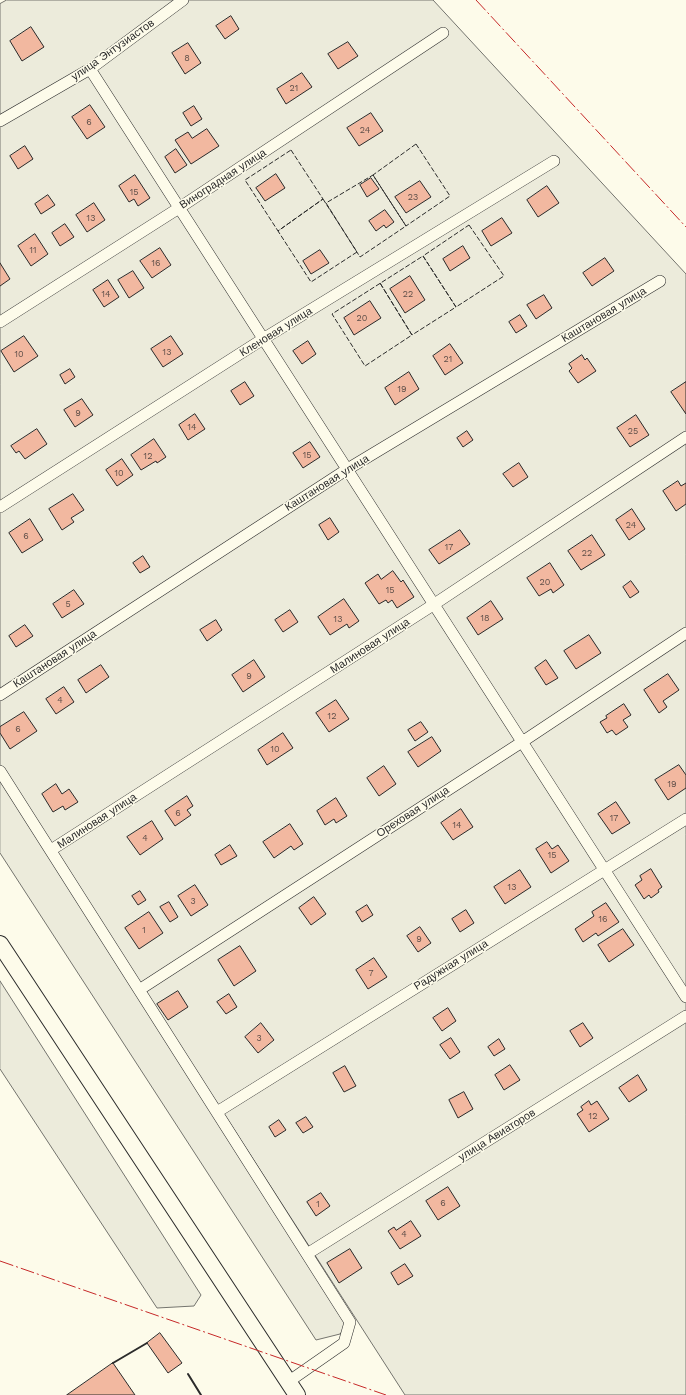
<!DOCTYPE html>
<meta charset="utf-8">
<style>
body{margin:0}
canvas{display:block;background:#fdfbea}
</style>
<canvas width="686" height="1395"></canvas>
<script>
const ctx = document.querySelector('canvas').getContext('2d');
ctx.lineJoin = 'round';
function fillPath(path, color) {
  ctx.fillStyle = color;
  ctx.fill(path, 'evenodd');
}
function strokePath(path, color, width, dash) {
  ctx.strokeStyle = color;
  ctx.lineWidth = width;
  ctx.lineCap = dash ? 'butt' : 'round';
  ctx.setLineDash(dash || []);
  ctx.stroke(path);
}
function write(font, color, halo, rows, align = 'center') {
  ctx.font = font + ' "Work Sans",sans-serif';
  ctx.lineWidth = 3;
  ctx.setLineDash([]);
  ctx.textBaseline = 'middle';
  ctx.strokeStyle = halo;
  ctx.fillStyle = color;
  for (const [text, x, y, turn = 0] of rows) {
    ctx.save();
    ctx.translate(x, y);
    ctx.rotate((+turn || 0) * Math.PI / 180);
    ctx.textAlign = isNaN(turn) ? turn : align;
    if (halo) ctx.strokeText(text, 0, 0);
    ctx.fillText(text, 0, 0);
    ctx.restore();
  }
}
const green = new Path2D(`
 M7,0H433L686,274V1395H405L0,766V4Z
 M0,778L350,1322L340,1334L316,1340L0,853Z
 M0,981L201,1295L194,1306L157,1308L0,1069Z`);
fillPath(green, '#ecebdb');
strokePath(green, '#74746e', 1);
const building = new Path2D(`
 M231,16L239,29L225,39L216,26Z
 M31,27L44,47L22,61L10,41Z
 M348,42L358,56L338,69L328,54Z
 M188,43L201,63L185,74L172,53Z
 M302,73L312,87L286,104L277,89Z
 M90,105L105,127L87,139L72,117Z
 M194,106L202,119L191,126L183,113Z
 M371,113L383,131L359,146L347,128Z
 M207,129L219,146L191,164L175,140L188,132L192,138Z
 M25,146L33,159L18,169L10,156Z
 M176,149L187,165L175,173L165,157Z
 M276,174L285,188L265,201L256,188Z
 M135,175L150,198L138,206L134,199L129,202L119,186Z
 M371,178L379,189L367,197L360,185Z
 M420,181L431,197L406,213L395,197Z
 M547,186L559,203L538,217L527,200Z
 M48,195L55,205L41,214L35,204Z
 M94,203L105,220L87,232L76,215Z
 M385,210L394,222L386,228L384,225L376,231L369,221Z
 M502,218L512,233L491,246L482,231Z
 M65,224L74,237L60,246L52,233Z
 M35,234L48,254L31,266L18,246Z
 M463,246L470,258L450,271L443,259Z
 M160,248L171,265L152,278L140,261Z
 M320,250L329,263L311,274L303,261Z
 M605,258L614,271L592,286L583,273Z
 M0,263L10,279L0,286Z
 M133,271L144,288L129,298L118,280Z
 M410,276L425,300L405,313L390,289Z
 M108,280L119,297L104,307L93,290Z
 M544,295L552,308L536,319L527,305Z
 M370,301L381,318L354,335L344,318Z
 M520,315L527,326L516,333L509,322Z
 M24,336L38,356L14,372L1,351Z
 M171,336L183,354L163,367L151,349Z
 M308,341L316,354L302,364L293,351Z
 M450,344L463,363L445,375L433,356Z
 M582,355L585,360L587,358L596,371L578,383L569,371L572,368L569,364Z
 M70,369L75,377L65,384L60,375Z
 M409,372L419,389L395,405L385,388Z
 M245,382L254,396L240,405L231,391Z
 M686,382V414L671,392Z
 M82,399L93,415L75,427L64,410Z
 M195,414L205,429L188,440L179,425Z
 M636,415L649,435L630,447L617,428Z
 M37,429L47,444L25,459L19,451L16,453L11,446Z
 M467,431L473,440L463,447L457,438Z
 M154,439L166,457L157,463L156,461L141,470L131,455Z
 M310,442L320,457L303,468L293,453Z
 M122,459L133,475L117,486L106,470Z
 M519,463L528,477L513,487L503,474Z
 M678,481L681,486L686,483V504L676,511L663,491Z
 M73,494L84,510L71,518L74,522L62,530L49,509Z
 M632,509L645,529L629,540L616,520Z
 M330,518L339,532L328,540L319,525Z
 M30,519L43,540L22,553L9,533Z
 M460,530L470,544L439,564L429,550Z
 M592,535L605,555L581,570L568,551Z
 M143,556L150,567L140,573L133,563Z
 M550,563L564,585L553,593L551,589L539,596L527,578Z
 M393,571L401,582L403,580L414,597L397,608L392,600L388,603L386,600L379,604L365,583L378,574L381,579Z
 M631,581L639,592L630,598L623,587Z
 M74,590L84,604L62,618L53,604Z
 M344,599L359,621L349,628L347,624L330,635L318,617Z
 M491,601L503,619L478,635L467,618Z
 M290,610L298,622L283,632L275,620Z
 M216,620L222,630L207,641L200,630Z
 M25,625L33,636L16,647L9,636Z
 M589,635L601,653L576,669L564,651Z
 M254,660L265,677L243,692L232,675Z
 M546,660L558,678L546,685L535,668Z
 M101,665L109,677L86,693L78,680Z
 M668,674L679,690L663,701L667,707L659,713L644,690Z
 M64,687L74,702L56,714L46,699Z
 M336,700L349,719L329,732L316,713Z
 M624,704L631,715L623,720L628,727L616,735L612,730L607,733L600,722L607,718L606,716Z
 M24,712L37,731L10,749L0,733V727Z
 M421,722L428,732L415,741L408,730Z
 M283,733L293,748L267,765L258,750Z
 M432,737L441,751L418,767L408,752Z
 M679,765L686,775V788L668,800L655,780Z
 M384,766L396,784L379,796L367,778Z
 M56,784L62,794L69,789L78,802L65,810L63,806L53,812L42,794Z
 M187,796L193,806L187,810L191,815L175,826L165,811Z
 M336,798L347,816L336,823L334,819L325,825L317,811Z
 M616,802L630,823L612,834L598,814Z
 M461,809L473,827L453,840L441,823Z
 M152,821L163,839L140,855L127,837Z
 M290,824L303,844L294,850L291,846L274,858L263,842Z
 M547,842L552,849L558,845L569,861L551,873L536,849Z
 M230,845L237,856L221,865L215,855Z
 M651,869L662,887L658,890L659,892L651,898L649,895L644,899L635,885L642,880L640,876Z
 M520,870L531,887L505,904L494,887Z
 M195,885L208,905L191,916L178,896Z
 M140,891L146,900L138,905L132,896Z
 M314,897L326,914L311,925L299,908Z
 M169,902L178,917L170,922L160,907Z
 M606,903L619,922L598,936L596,933L583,942L575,929L594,916L592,912Z
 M367,905L373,915L362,922L356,912Z
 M466,910L474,923L460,932L452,919Z
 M149,912L163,933L139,949L125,928Z
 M420,927L431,943L418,952L407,936Z
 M623,929L634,945L609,962L598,945Z
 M240,946L256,971L234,986L218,960Z
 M374,958L387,977L368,989L356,970Z
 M178,991L188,1007L168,1020L157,1004Z
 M229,994L237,1007L226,1014L217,1002Z
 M448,1008L456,1021L442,1031L433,1018Z
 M261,1023L274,1040L258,1053L245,1037Z
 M583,1023L593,1038L580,1047L570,1031Z
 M451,1038L460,1052L450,1059L440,1045Z
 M499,1039L505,1049L494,1056L488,1047Z
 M510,1065L520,1080L504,1090L495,1075Z
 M345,1066L356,1086L344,1092L333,1073Z
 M638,1075L647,1090L629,1102L619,1088Z
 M464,1092L473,1109L458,1118L449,1100Z
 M589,1101L591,1105L597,1101L609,1119L589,1132L577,1114L583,1110L581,1107Z
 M306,1117L313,1127L303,1133L296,1123Z
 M279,1120L286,1130L275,1137L269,1127Z
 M448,1187L460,1206L438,1220L426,1201Z
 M321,1193L330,1206L316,1216L307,1202Z
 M411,1221L421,1236L400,1249L388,1231L394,1227L396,1230Z
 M350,1249L362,1268L339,1283L327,1263Z
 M405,1264L413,1276L398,1285L391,1273Z
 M160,1333L182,1363L168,1373L147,1343Z
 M113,1363L135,1395H67Z`);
fillPath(building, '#f2b8a0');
strokePath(building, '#2b2b2b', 1);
const street = new Path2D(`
 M90,69L686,997
 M0,121L90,69L183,0
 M0,322L179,208L443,33
 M0,507L263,339L554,161
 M0,695L346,470L660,281
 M0,771L350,1322L344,1343L288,1382
 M51,850L433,605L686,437
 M139,990L522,742L686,633
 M217,1112L686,819
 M307,1254L686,1016`);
const secondary = new Path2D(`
 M0,944L297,1395`);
strokePath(street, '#2b2b2b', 12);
strokePath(secondary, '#2b2b2b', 18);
strokePath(street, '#fdfbea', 11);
strokePath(secondary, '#fdfbea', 16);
strokePath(new Path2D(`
 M416,144L450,196L406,226L373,175Z
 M291,150L323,199L278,231L245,180Z
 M373,175L406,226L360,257L326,203Z
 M323,199L357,252L311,282L278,231Z
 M469,225L504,276L456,307L423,256Z
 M380,283L412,335L365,366L332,314L423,256L456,307L412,335L380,283`), '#2b2b2b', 1, [5, 2]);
strokePath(new Path2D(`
 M113,1363L147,1343
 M188,1374L201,1395`), '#2b2b2b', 2);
strokePath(new Path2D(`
 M476,0L686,227
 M0,1261L386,1395`), '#c62828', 1, [14, 3, 2, 3]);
write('9px', '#5d4e48', null, [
 ["8",187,58],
 ["21",294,88],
 ["6",89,122],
 ["24",365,130],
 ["15",134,192],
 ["23",413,197],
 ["13",91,218],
 ["11",33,250],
 ["16",156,263],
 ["14",106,294],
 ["22",408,294],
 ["20",362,318],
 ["13",167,352],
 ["10",19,354],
 ["21",448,359],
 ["19",402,389],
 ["9",78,413],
 ["14",192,427],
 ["25",633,431],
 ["15",307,455],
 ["12",148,456],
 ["10",119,473],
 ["24",631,525],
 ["6",26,536],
 ["17",449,547],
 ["22",587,553],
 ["20",545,582],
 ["15",390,590],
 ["5",68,604],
 ["18",485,618],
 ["13",338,619],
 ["9",249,676],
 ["4",60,700],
 ["12",332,716],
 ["6",18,729],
 ["10",275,749],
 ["19",672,784],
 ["6",178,813],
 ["17",614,818],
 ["14",457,825],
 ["4",145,838],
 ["15",552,855],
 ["13",512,887],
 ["3",193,901],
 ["16",603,919],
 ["1",144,930],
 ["9",419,939],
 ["7",371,973],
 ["3",259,1038],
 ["12",593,1116],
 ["6",443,1203],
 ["1",318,1204],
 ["4",404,1234]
]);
write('11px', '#2b2b2b', '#fdfbea', [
 ["улица Энтузиастов",113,50,-35],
 ["Виноградная улица",223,179,-33],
 ["Каштановая улица",604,315,-31],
 ["Кленовая улица",276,332,-32],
 ["Каштановая улица",327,483,-32],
 ["Малиновая улица",370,646,-33],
 ["Каштановая улица",55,659,-33],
 ["Ореховая улица",413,812,-33],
 ["Малиновая улица",97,821,-33],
 ["Радужная улица",451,965,-32],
 ["улица Авиаторов",497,1135,-32]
]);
</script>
